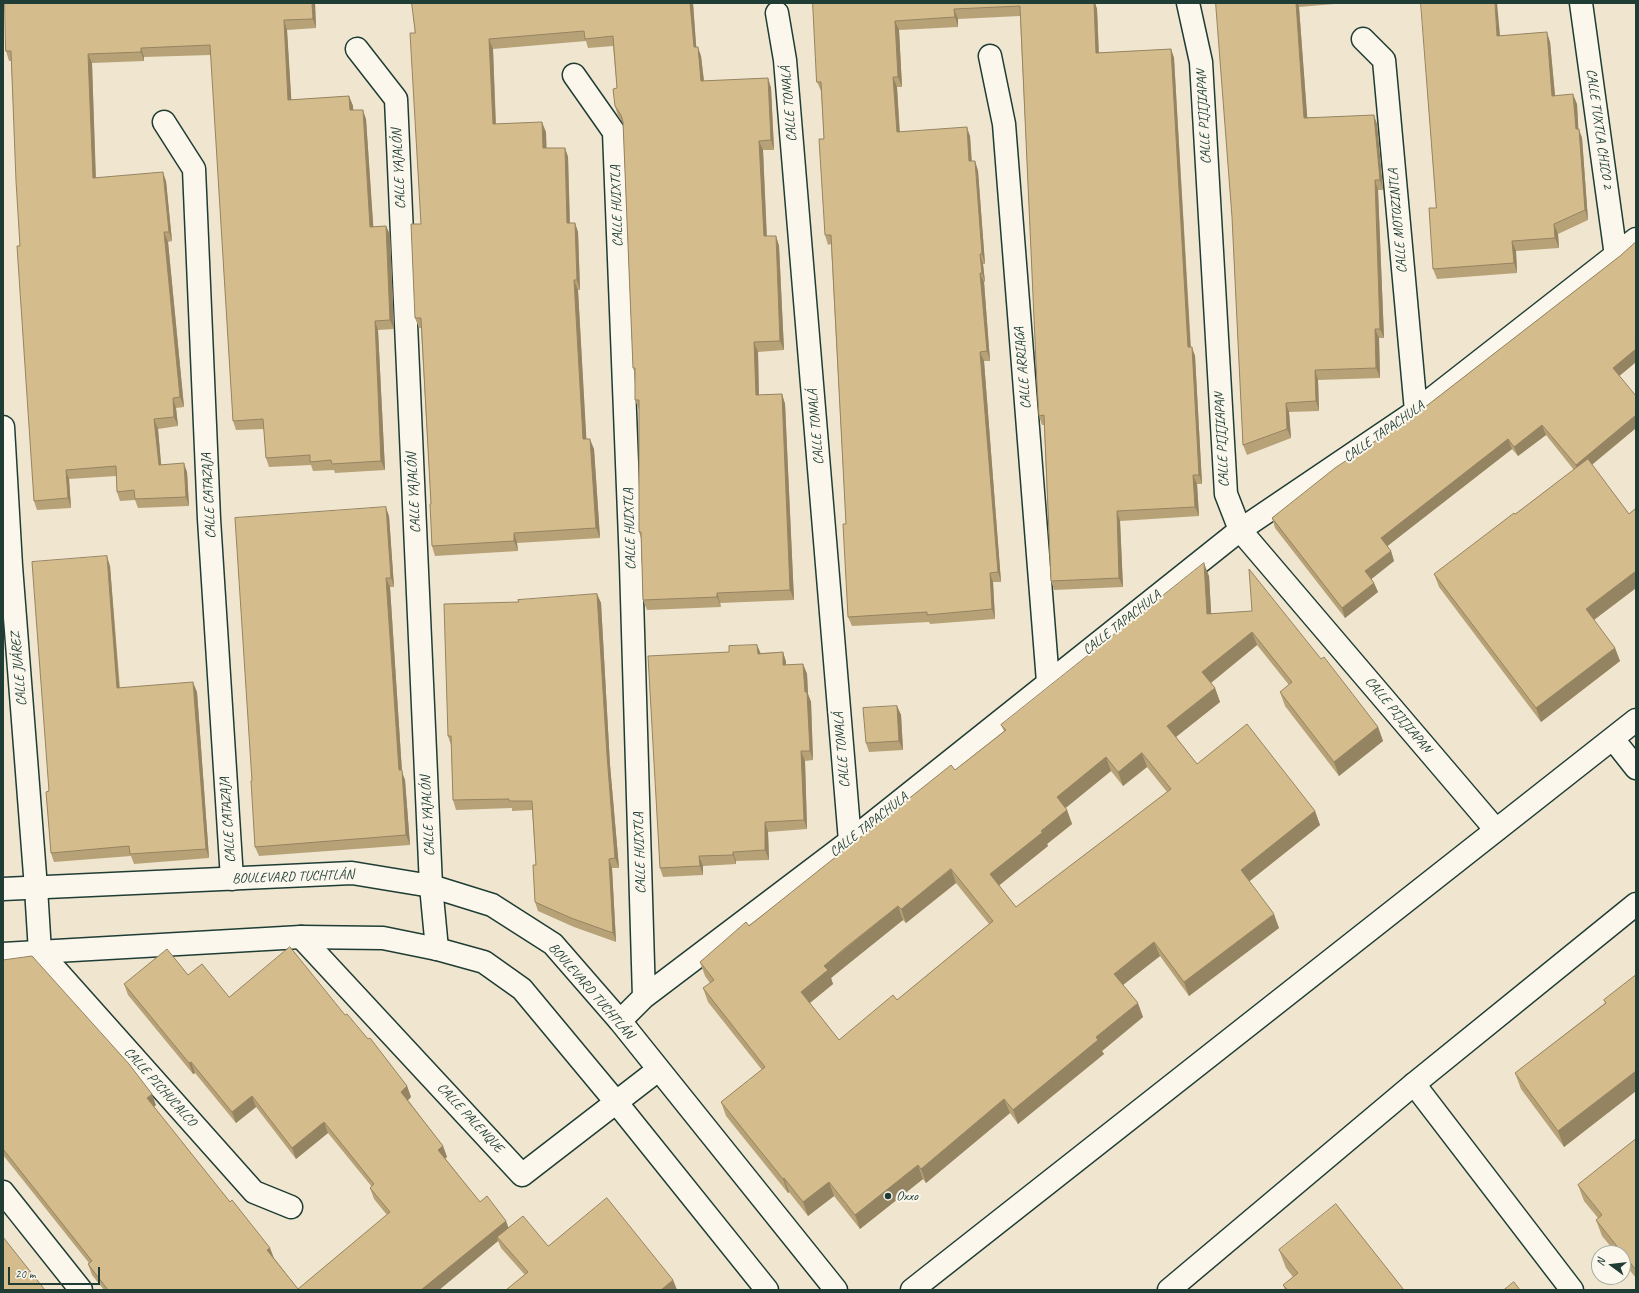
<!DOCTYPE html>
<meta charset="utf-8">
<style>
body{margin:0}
#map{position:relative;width:1639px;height:1293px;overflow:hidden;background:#f0e5cf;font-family:Caveat,sans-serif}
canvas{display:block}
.frame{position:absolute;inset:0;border:4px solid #1f3d34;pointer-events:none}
.north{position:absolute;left:1591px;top:1245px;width:40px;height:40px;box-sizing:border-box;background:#fbf7ec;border:1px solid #a3ada2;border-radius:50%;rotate:285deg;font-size:11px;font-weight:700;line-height:16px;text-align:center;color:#1f3d34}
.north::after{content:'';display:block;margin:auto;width:14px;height:18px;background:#1f3d34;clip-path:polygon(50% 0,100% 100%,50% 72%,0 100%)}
.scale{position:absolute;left:8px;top:1267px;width:92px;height:18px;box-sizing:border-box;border:2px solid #1f3d34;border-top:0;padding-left:5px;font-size:12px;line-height:14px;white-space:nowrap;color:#1f3d34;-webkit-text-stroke:3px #fbf7ec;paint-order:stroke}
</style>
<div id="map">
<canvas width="1639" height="1293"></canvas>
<div class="frame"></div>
<div class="north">N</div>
<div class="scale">20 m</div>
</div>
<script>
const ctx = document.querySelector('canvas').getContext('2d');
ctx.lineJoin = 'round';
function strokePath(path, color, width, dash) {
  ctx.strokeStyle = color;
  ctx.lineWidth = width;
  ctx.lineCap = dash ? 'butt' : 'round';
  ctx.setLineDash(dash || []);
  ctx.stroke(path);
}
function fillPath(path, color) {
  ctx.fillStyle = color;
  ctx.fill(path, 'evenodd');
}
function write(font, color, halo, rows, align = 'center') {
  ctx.font = font + ' Caveat,sans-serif';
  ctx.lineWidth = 4;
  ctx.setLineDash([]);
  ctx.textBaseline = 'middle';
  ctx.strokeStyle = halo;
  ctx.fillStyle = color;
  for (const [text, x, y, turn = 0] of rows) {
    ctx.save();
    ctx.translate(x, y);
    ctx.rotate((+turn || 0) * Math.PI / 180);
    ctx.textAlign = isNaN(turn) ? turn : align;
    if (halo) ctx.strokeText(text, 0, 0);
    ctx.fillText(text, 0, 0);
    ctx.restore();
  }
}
const minor = new Path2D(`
 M1188,3L1201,62L1226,494L1240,530L1496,830
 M1581,3L1616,256
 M777,13L785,60L850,841
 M1363,39L1384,60L1416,411
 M357,49L396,99L431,886L437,949
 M990,56L1004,124L1048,682
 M574,75L614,132L631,565L644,997
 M164,122L194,169L209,519L232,879
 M3,427L11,566L36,888L40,952L254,1192L291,1207
 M301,937L522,1175L658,1070
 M620,1021L644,997L850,841L1240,530L1416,411L1636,239
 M1414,1084L1572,1290
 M3,1192L81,1290`);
const tertiary = new Path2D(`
 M1613,739L1636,768
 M3,889L352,873L431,886L492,905L553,944L620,1021L836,1290
 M3,954L301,937L383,938L437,949L484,962L522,989L616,1102L767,1290
 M912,1290L1636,720
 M1169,1290L1414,1084L1636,904`);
strokePath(minor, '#1f3d34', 25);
strokePath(tertiary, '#1f3d34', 25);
strokePath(minor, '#fbf7ec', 22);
strokePath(tertiary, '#fbf7ec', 22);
fillPath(new Path2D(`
 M315,3L316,28L287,30L291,100L349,96L353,106V110L366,119L373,227L386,226L390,235L394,329L378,330L385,470L335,473L334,470L313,471L311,465L269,467L266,458L264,429L236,430L233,421L211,55L144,57V61L92,63L96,178L166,181L172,241L168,242L184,407L176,408L178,426L158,429L161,465L187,472L189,506L138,508L135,500L120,501L117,492L116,476L69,479L71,508L37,510L34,501L20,246L11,61H9L6,51Z
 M412,3H693L696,47L701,56L704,81L768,78L771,88L774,150H763L767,236H776L779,246L784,350L758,352L759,395L782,394L785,404L794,600L720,603L721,607L647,610L643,600L641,538L639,532V410L635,400V375L633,368L623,123L618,116L615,106L617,88L613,46L588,48L586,41L493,49L496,124L546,132V148H565L568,157L570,223H575L578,232L580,290H578L586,439L594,449L600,538L517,543L518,551L435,556L432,546L431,504L421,328H419L415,318L421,224L415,33Z
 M813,3H1095L1097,9L1099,53L1171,49L1174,58L1191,347L1195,356L1202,484H1197L1199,516L1120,521L1123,587L1054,590L1051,581L1044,425H1042L1039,416L1020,16L958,19V27L899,30L902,87H897L900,132L970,136L972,161H975L978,171L985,264H983L985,282H984L990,361H984L1001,582H993L995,619L930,624L929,622L852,626L848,617L846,524L831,244L828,245L825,235L824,139L821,91L817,82Z
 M1216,3H1346L1299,7L1307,117L1377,124L1383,190H1378L1384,338H1379L1380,378L1318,380L1319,411L1289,412L1291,438L1247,455L1243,445L1232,217Z
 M1500,36L1550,42L1555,96L1577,104L1578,129L1582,138L1588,220L1558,234L1559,248L1516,251L1517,273L1437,279L1433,269L1436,208Z
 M1636,242V362L1619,376L1636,396V428L1592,465L1629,514L1636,508V588L1594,620L1615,648L1620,661L1541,722L1439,587L1434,574L1574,470L1546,435L1518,456L1512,449L1387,546L1391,551L1394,561L1371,579L1374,583L1378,592L1345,618L1275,528L1272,518L1420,411L1620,256Z
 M389,516L394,587H390L402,772L405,780L410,845L259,856L255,847L252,781Z
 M110,566L120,688L197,692L209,858L134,864L131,856L54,862L51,853L49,791Z
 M1209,576L1211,613L1321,659L1378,727L1383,741L1339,776L1285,706L1280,692L1289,685L1257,645L1211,683L1215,688L1220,702L1176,737L1197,764L1315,811L1320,825L1249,881L1279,928L1189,996L1160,956L1123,985L1143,1017L1102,1051L1104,1054L1018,1124L1010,1113L926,1183L923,1179L860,1229L834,1196L808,1216L789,1192L788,1193L726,1116L721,1102L762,1070L708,1002L703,988L710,983L705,976L700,962L955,770L1004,731L1001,725ZM1147,767L1167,792L1016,907L999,885L1048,846L1047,844L1072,824L1067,810L1065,808L1111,771L1123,786ZM956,883L989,924L897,1000L839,1040L810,1003L833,984L831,978L850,962L903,920L906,923Z
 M597,594L601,603L610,765L619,868H612L616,942L574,927L538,911L535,902L536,865L532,810L512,811V808L456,810L453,800L451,745L448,736L519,602Z
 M757,645L760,653L783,652L786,662V665L803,664L807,674L808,694L811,702L813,760L805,761L807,829L768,832L769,860L736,861V864L703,866V875L663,877L660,868L729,652Z
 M897,706L901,715L903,750L869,752L866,743Z
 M3,960L156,1105L154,1107L230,1202L270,1248L274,1258L298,1289L387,1215L374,1199L370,1188L372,1187L328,1133L296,1159L256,1107L236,1123L195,1073L193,1074L128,995L124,984L188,975L229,997L345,1015L368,1039L407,1086L411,1097L408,1100L443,1146L447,1157L445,1158L480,1202L506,1221L508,1227L548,1246L673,1280L677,1290H506L525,1275L501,1248L498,1241L439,1290H104L92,1275L88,1264L89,1263L3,1155Z
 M1636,975V1091L1564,1147L1521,1089L1515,1073L1605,1003L1604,1000Z
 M1636,1139V1278L1623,1262V1253H1616L1602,1236L1596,1220L1598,1218L1584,1201L1578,1185Z
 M1279,1250L1404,1290H1285L1283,1285L1293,1277L1286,1268Z`), '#b7a278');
fillPath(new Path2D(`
 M312,3H315L316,28L313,19Z
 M690,3H693L697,57L694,47Z
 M1094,3H1095L1097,9L1099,62L1096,53Z
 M1296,3H1298L1299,7L1308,127L1304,118Z
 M1495,3H1497L1501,46L1497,36Z
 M954,9L958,19V27L955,17Z
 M284,20L287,30L292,110L288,100Z
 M895,21L899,30L902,87L898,77Z
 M1547,32L1550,42L1556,106L1552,96Z
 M489,39L493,49L496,134L493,124Z
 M698,47L701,56L705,91L701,81Z
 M141,48L144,57V61L141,52Z
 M1171,49L1174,58L1191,357L1188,347Z
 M88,54L92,63L96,188L93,178Z
 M893,77L897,87L900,142L897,132Z
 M768,78L771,88L774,150L771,140Z
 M1573,94L1577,104L1579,139L1576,129Z
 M349,96L353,106L354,120L350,110Z
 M363,110L366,119L374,236L370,227Z
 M1374,115L1377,124L1383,190L1380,180Z
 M542,122L546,132L547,158L543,148Z
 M967,127L970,136L972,171L969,161Z
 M1579,129L1582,138L1588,220L1585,210Z
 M759,141L763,150L767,246L764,236Z
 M565,148L568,157L570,233L567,223Z
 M975,161L978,171L985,264L982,254Z
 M163,172L166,181L172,241L169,232Z
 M1375,180L1378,190L1384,338L1380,329Z
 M575,223L578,232L580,290L577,280Z
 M1554,224L1558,234L1559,248L1555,238Z
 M386,226L390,235L394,329L390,320Z
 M164,232L168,242L184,407L180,397Z
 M776,236L779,246L784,350L780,341Z
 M1512,241L1516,251L1517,273L1514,263Z
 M980,254L983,264L985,282L982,273Z
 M980,273L984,282L990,361L987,351Z
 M574,280L578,290L587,449L583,439Z
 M375,321L378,330L385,470L381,461Z
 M1375,329L1379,338L1380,378L1376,368Z
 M754,342L758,352L759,405L756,395Z
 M1192,347L1195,356L1202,484L1199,475Z
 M1636,349V362L1617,378L1613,368Z
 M980,352L984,361L1001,582L998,572Z
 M1315,370L1318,380L1319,411L1316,401Z
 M782,394L785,404L794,600L790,590Z
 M173,398L176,408L178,426L174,417Z
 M1286,403L1289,412L1291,438L1287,429Z
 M1636,415V428L1579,475L1576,465Z
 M154,419L158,429L162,474L159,465Z
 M1542,425L1546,435L1518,456L1514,447Z
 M590,439L594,449L600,538L596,528Z
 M1508,439L1512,449L1385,548L1381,538Z
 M184,463L187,472L189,506L186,497Z
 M66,470L69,479L71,508L68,498Z
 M1193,475L1197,484L1199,516L1195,507Z
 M386,507L389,516L394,587L391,578Z
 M1117,511L1120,521L1123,587L1119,578Z
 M514,533L517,543L518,551L514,541Z
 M1391,551L1394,561L1369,581L1365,571Z
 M107,556L110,566L120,698L117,688Z
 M1204,563L1209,576L1212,627L1207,614Z
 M1636,571V588L1591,622L1586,609Z
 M990,573L993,582L995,619L992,609Z
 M386,578L390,587L402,772L405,780L410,845L406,835L399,770Z
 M1374,583L1378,592L1345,618L1342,608Z
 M717,593L720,603L721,607L717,597Z
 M597,594L601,603L610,765L619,868L615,858L607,755Z
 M1252,632L1257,645L1207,686L1202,672Z
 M757,645L761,654H758Z
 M1615,648L1620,661L1541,722L1536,708Z
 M783,652L786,662V674L783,665Z
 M803,664L807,674L808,694L811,702L813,760L810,751L805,692Z
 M193,682L197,692L209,858L206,849Z
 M1215,688L1220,702L1172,740L1167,726Z
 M897,706L901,715L903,750L899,741Z
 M1378,727L1383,741L1339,776L1334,762Z
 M801,751L805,761L807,829L804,820Z
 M1142,753L1147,767L1123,786L1118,772Z
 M1106,757L1111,771L1062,811L1057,797Z
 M1067,810L1072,824L1047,844L1048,846L996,888L990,874L1041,831Z
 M1315,811L1320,825L1246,884L1241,870Z
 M765,822L768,832L769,860L765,850Z
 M733,852L736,861V864L733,855Z
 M699,856L703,866V875L700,866Z
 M609,859L612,868L616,942L613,933Z
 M951,869L956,883L906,923L901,909Z
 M898,906L903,920L831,978L833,984L806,1006L801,992L824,966Z
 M1274,914L1279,928L1189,996L1184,982Z
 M1154,942L1160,956L1119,988L1114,974Z
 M1138,1003L1143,1017L1102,1051L1104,1054L1018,1124L1013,1110L1096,1037Z
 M191,1062L195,1073L193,1074L189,1063Z
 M1636,1071V1091L1564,1147L1558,1131Z
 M407,1086L411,1097L405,1103L401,1092Z
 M152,1094L156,1105L151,1109L147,1098Z
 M252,1096L256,1107L236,1123L232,1112Z
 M1004,1099L1010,1113L926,1183L921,1169Z
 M324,1122L328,1133L296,1159L292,1148Z
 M443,1146L447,1157L442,1161L438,1150Z
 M918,1165L923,1179L860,1229L855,1215Z
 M784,1178L789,1192L788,1193L783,1179Z
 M829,1182L834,1196L808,1216L803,1202Z
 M506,1221L510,1232L497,1237L498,1241L439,1290H421Z
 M270,1248L274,1259L267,1250Z
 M673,1280L677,1290H661Z`), '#958462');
const building = new Path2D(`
 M5,3H312L313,19L284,20L288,100L349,96L350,110H363L370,227L386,226L390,320L375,321L381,461L332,464L331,460L310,462V455L266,458L263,419L233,421L210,45L141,48V52L88,54L93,178L163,172L169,232H164L180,397L173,398L174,417L154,419L159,465L184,463L186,497L135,499L134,490L117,492L116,466L66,470L68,498L34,501L17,246H20L16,181L11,51H6Z
 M412,3H690L694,47H698L701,81L768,78L771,140L759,141L764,236H776L780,341L754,342L756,395L782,394L790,590L717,593V597L643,600L641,532H639V400H635V368H633L623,122L621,115L615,106L613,89L617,88L613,36L585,39L584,31L489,39L493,124L542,122L543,148H565L567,223H575L577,280H574L583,439H590L596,528L514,533V541L432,546L430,504H431L421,318H415L411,224H421L410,33H415Z
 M813,3H1094L1096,53L1171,49L1188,347H1192L1199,475H1193L1195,507L1117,511L1119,578L1051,581L1044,415L1039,416L1037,385L1020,6L954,9L955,17L895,21L898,77H893L897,132L967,127L969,161H975L982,254H980L982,273H980L987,351L980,352L998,572L990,573L992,609L927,615V612L848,617L843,524H846L831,235H825L819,139H824L821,82H817Z
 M1216,3H1296L1304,118L1374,115L1380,180H1375L1380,329H1375L1376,368L1315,370L1316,401L1286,403L1287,429L1243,445L1232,217Z
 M1421,3H1495L1497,36L1547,32L1552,96L1573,94L1576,129H1579L1585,210L1554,224L1555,238L1512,241L1514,263L1433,269L1429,208H1436Z
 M1636,242V339L1635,340L1636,342V349L1613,368L1636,396V415L1576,465L1542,425L1514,447L1508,439L1381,538L1391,551L1365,571L1374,583L1342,608L1272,518L1335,468L1420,411L1620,256Z
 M1588,459L1629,514L1636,508V571L1586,609L1615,648L1536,708L1434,574L1514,513L1515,514Z
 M386,507L391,578H386L399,770H402L406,835L255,847L251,781H252L235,518Z
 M107,556L117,688L193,682L206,849L130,854L129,846L51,853L46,792L49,791L32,562Z
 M1204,563L1207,614L1252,611L1249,569L1321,659L1324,657L1378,727L1334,762L1280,692L1292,682L1252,632L1202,672L1215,688L1167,726L1197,764L1247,724L1315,811L1241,870L1274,914L1184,982L1154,942L1114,974L1138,1003L1096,1037L1098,1040L1013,1110L1004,1099L921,1169L918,1165L855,1215L829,1182L803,1202L784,1178L783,1179L721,1102L765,1067L703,988L714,980L700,962L746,922L749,926L951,765L955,770L1006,730L1001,725ZM1142,753L1171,789L1016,907L990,874L1043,832L1041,831L1067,810L1057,797L1106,757L1118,772ZM951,869L993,921L897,1000L893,995L839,1040L801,992L828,970L824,966L845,948L898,906L901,909Z
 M597,594L607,755L615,858L609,859L613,933L571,918L535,902L533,865H536L532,801H509V799L453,800L451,736H448L444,604L519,602L518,600Z
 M757,645L758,654L783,652V665L803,664L805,692H807L810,751H801L804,820L765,822V850L733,852V855L699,856L700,866L660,868L648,656L729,652V646Z
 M897,706L899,741L866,743L863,708Z
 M290,947L345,1015L347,1014L368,1039L370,1038L407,1086L401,1092L443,1146L438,1150L480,1202L487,1196L506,1221L421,1290H108L88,1264L92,1261L3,1149V960L32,956L129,1064L152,1094L147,1098L230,1202L232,1200L270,1248L267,1250L298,1289L390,1212L370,1188L374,1184L324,1122L292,1148L252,1096L232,1112L191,1062L189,1063L124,984L167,949L188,975L202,964L229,997Z
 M1636,975V1071L1558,1131L1515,1073L1606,1003L1604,1000Z
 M1636,1139V1270L1596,1220L1602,1215L1578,1185Z
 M607,1198L673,1280L661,1290H506L528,1272L497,1237L523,1216L548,1246Z
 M1336,1204L1404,1290H1288L1283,1285L1298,1273L1279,1250Z
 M3,1237L45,1290H3Z
 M1514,1282L1520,1290H1504Z`);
fillPath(building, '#d5bc8c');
strokePath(building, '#958462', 1);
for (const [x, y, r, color] of [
 [888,1196,4,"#1f3d34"]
]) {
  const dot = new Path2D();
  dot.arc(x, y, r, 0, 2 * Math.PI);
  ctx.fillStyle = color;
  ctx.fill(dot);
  strokePath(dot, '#fbf7ec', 1.5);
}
write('14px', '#1f3d34', '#fbf7ec', [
 ["CALLE TONALÁ",789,104,-95],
 ["CALLE PIJIJIAPAN",1204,117,-93],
 ["CALLE TUXTLA CHICO 2",1599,129,82],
 ["CALLE YAJALÓN",399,169,-93],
 ["CALLE HUIXTLA",617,206,-92],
 ["CALLE MOTOZINTLA",1398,221,-95],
 ["CALLE ARRIAGA",1023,368,-95],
 ["CALLE TONALÁ",816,427,-95],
 ["CALLE TAPACHULA",1384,432,-35],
 ["CALLE PIJIJIAPAN",1222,440,-93],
 ["CALLE YAJALÓN",414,493,-93],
 ["CALLE CATAZAJA",209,496,-93],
 ["CALLE HUIXTLA",630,529,-92],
 ["CALLE TAPACHULA",1122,623,-38],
 ["CALLE JUÁREZ",19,669,-95],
 ["CALLE PIJIJIAPAN",1398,715,50],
 ["CALLE TONALÁ",842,750,-95],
 ["CALLE YAJALÓN",428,816,-93],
 ["CALLE CATAZAJA",228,820,-94],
 ["CALLE TAPACHULA",869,825,-38],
 ["CALLE HUIXTLA",640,853,-92],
 ["BOULEVARD TUCHTLÁN",293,877,-2],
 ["BOULEVARD TUCHTLÁN",591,991,49],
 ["CALLE PICHUCALCO",160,1087,48],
 ["CALLE PALENQUE",470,1118,47]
]);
write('14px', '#1f3d34', '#fbf7ec', [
 ["Oxxo",896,1196]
], 'left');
</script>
